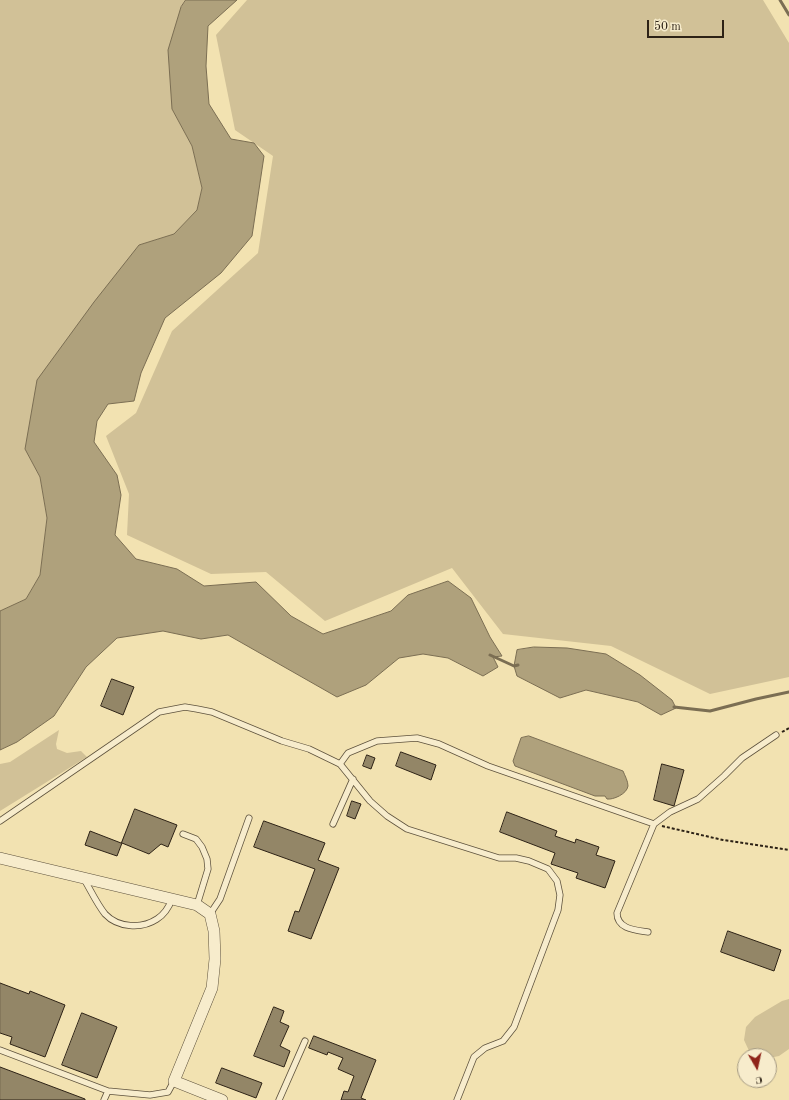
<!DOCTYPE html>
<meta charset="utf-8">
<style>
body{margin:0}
#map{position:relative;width:789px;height:1100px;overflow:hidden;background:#f2e2b1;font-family:"Old Standard TT",serif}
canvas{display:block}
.north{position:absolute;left:737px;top:1048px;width:40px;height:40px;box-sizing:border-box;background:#f7eccc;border:1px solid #a69b83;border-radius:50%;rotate:171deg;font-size:11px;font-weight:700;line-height:16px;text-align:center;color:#2d2216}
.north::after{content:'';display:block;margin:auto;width:14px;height:18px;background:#8f2418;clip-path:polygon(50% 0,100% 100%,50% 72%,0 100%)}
.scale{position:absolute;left:647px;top:20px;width:77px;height:18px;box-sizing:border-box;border:2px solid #2d2216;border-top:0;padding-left:5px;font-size:12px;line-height:14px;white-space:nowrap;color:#2d2216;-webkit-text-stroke:3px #f7eccc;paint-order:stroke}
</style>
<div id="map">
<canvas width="789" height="1100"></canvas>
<div class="north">С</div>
<div class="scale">50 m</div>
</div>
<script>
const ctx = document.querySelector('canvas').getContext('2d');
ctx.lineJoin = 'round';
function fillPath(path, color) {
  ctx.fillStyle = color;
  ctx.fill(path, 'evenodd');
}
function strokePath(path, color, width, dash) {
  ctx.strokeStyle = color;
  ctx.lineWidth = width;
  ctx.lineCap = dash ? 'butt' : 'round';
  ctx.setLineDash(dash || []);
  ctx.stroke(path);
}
fillPath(new Path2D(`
 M0,0H186L181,7L172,109L192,146L202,188L197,210L174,234L139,245L25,449L40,477L47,518L40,575L26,599L0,611Z
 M247,0H763L789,43V677L710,694L611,646L503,634L452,568L325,621L266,572L211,574L127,535L129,494L106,436L136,413L172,331L258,253L273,156L235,130L216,35Z
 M59,730L56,744L57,749L67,753L81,751L87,757L0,811V764L10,762Z
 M789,999V1049L779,1056L769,1058V1056H757L750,1053L744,1040L746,1027L755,1017L782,1001Z`), '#d1c197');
const water = new Path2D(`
 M186,0H237L208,26L206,66L209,104L231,139L254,143L264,156L252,236L221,273L165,318L141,373L134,401L108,404L97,421L94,442L117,475L121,495L115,535L136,559L177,569L204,586L256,582L291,616L323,634L391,611L408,595L448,581L471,598L490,637L502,656L493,657L498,667L483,676L448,658L423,654L399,658L366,685L337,697L228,635L201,639L163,631L117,638L86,667L54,716L17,742L0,750V611L26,599L40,575L47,518L40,477L25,449L37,380L94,302L139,245L174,234L197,210L202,188L192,146L172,109L168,50L181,7Z
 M534,647L567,648L606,654L640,675L672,700L676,708L661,715L638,702L586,690L560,698L517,676L514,666L517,650Z
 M529,736L623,771C625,776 628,781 628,786C627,794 613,800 607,799L605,796H595L515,766L513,761L521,738Z`);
fillPath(water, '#afa17c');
strokePath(water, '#7b6e53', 1);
strokePath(new Path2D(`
 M780,0L789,15
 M490,655L514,666L518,665
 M674,707L710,711L756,699L789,692`), '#7b6e53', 3);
const building = new Path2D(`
 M112,679L134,687L123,715L101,706Z
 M401,752L436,765L431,780L396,766Z
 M367,755L375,758L371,769L363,766Z
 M662,764L684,770L674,806L654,800Z
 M352,801L361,804L355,819L347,816Z
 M135,809L177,825L168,847L161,844L149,854L122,843L117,856L85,845L90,831L121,843Z
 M507,812L557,831L555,836L575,843L576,839L599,847L596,855L615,861L605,888L576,878L578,873L551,864L555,853L500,832Z
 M264,821L325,843L318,860L339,868L311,939L288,931L295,911L299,912L315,869L254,847Z
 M728,931L781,950L774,971L721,952Z
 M0,983L29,994L30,991L65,1005L45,1057L10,1044L12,1037L0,1033Z
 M274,1007L284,1011L280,1022L289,1026L280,1046L290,1051L284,1067L254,1056Z
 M82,1013L117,1027L97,1078L62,1065Z
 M314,1036L376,1060L361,1098L366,1100H341L344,1091L348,1092L354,1076L338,1069L343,1058L328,1052L327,1055L309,1048Z
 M0,1067L85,1099V1100H0Z
 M222,1068L262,1083L256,1098L216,1083Z`);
fillPath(building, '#938667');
strokePath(building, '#2d2216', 1);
const service = new Path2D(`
 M340,764L348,753L377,741L417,738L439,744L488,766L654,824
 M0,821L159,712L185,707L197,709L212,712L282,741L309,749L340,764L370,801L387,816L407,829L499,858H516L529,861L548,869L557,881L560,895L558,910L514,1027L503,1041L485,1048L474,1057L457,1100
 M333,824L353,779
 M183,834L196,839L202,847L207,859L208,869L197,905
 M84,879C91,891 97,904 105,914C118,928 142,929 157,919C165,914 169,907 172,899
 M210,914L220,899L249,818
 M648,932C635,930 617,929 617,913L654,824L670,812L698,799L724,776L742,758L776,735
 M0,1050L108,1091L150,1095L168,1092L174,1081
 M104,1100L108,1091
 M279,1100L305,1041`);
const minor = new Path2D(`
 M0,858L197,905L210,914L214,931L215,959L212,988L174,1081L222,1100`);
strokePath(service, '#5e523d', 7);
strokePath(minor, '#5e523d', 12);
strokePath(new Path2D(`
 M782,732L789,728
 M662,826L723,840L789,850`), '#2d2216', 2, [3, 2]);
strokePath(service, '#f7eccc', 5.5);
strokePath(minor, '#f7eccc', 11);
</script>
